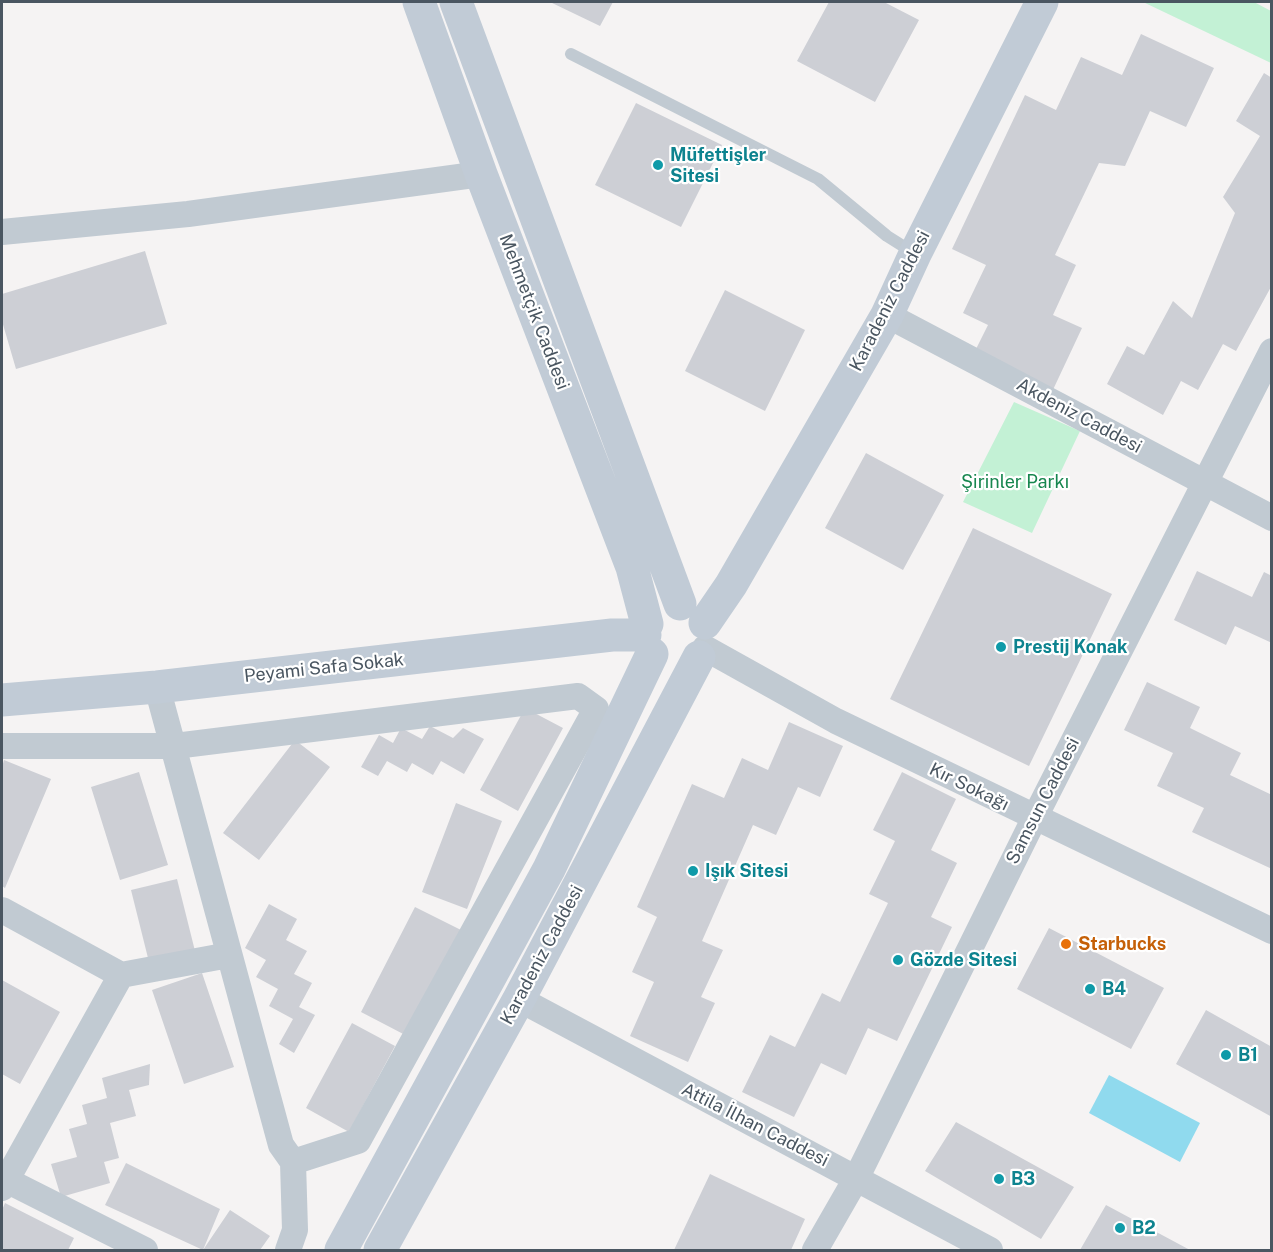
<!DOCTYPE html>
<meta charset="utf-8">
<style>
body{margin:0}
#map{position:relative;width:1273px;height:1252px;overflow:hidden;background:#f5f3f3;font-family:"Public Sans",sans-serif}
canvas{display:block}
.frame{position:absolute;inset:0;border:3px solid #4a5661;pointer-events:none}
</style>
<div id="map">
<canvas width="1273" height="1252"></canvas>
<div class="frame"></div>
</div>
<script>
const ctx = document.querySelector('canvas').getContext('2d');
ctx.lineJoin = 'round';
function fillPath(path, color) {
  ctx.fillStyle = color;
  ctx.fill(path, 'evenodd');
}
function strokePath(path, color, width, dash) {
  ctx.strokeStyle = color;
  ctx.lineWidth = width;
  ctx.lineCap = dash ? 'butt' : 'round';
  ctx.setLineDash(dash || []);
  ctx.stroke(path);
}
function write(font, color, halo, rows, align = 'center') {
  ctx.font = font + ' "Public Sans",sans-serif';
  ctx.lineWidth = 4.5;
  ctx.setLineDash([]);
  ctx.textBaseline = 'middle';
  ctx.strokeStyle = halo;
  ctx.fillStyle = color;
  for (const [text, x, y, turn = 0] of rows) {
    ctx.save();
    ctx.translate(x, y);
    ctx.rotate((+turn || 0) * Math.PI / 180);
    ctx.textAlign = isNaN(turn) ? turn : align;
    if (halo) ctx.strokeText(text, 0, 0);
    ctx.fillText(text, 0, 0);
    ctx.restore();
  }
}
fillPath(new Path2D(`
 M1143,2H1254L1271,11V63Z
 M1014,402L1080,431L1032,533L963,502Z`), '#c3f1d5');
fillPath(new Path2D(`
 M1109,1075L1200,1123L1180,1162L1089,1113Z`), '#90daee');
fillPath(new Path2D(`
 M550,2H613L600,26Z
 M829,2H884L919,20L875,102L797,61Z
 M1141,34L1214,68L1186,127L1150,111L1125,166L1099,163L1055,255L1076,265L1053,315L1082,328L1051,394L972,357L988,325L963,313L986,265L952,249L1025,95L1056,110L1081,57L1122,75Z
 M1264,73L1272,78V285L1236,351L1223,344L1198,390L1181,381L1163,415L1107,384L1127,346L1144,355L1173,301L1192,318L1235,213L1223,197L1260,136L1236,121Z
 M636,103L722,145L681,227L595,185Z
 M145,251L167,324L16,369L2,321V294Z
 M725,290L805,330L765,411L685,371Z
 M866,453L944,495L903,570L825,528Z
 M973,528L1112,594L1029,766L890,699Z
 M1197,571L1252,597L1264,572L1272,576V643L1235,626L1226,645L1174,620Z
 M1147,682L1200,707L1190,728L1241,753L1230,775L1272,795V869L1192,832L1204,808L1157,786L1173,753L1124,730Z
 M525,708L563,728L518,811L480,790Z
 M789,722L843,746L820,797L798,787L776,835L753,825L702,941L723,950L701,997L715,1003L688,1062L630,1036L654,982L632,972L657,917L637,907L692,784L724,798L742,758L768,770Z
 M430,726L453,738L463,728L484,739L464,774L441,761L433,775L412,763L407,772L387,761L378,776L361,767L379,735L393,743L401,728L422,739Z
 M295,740L330,767L259,860L223,833Z
 M4,760L51,779L5,888L2,886V767Z
 M139,772L168,865L120,880L91,787Z
 M902,772L956,799L931,850L957,863L931,917L952,927L897,1041L868,1028L846,1075L821,1063L794,1117L742,1092L770,1035L795,1047L822,993L840,1002L888,903L869,894L895,841L873,830Z
 M456,803L502,821L467,909L422,892Z
 M177,879L195,951L149,962L131,890Z
 M269,904L297,919L286,940L307,951L294,974L312,983L299,1007L315,1015L294,1053L279,1044L293,1019L269,1006L278,989L256,977L266,960L245,948Z
 M415,907L463,931L409,1037L361,1012Z
 M1049,928L1164,988L1131,1049L1017,989Z
 M202,973L234,1067L184,1084L152,990Z
 M2,980L60,1012L20,1084L2,1074Z
 M1206,1010L1272,1047V1117L1176,1064Z
 M352,1023L395,1046L349,1132L306,1108Z
 M150,1064L149,1085L129,1090L136,1116L110,1123L119,1158L104,1162L110,1183L61,1197L51,1164L77,1157L69,1129L87,1124L82,1105L107,1098L102,1078Z
 M956,1122L1074,1187L1041,1239L925,1171Z
 M126,1163L220,1209L203,1250L105,1205Z
 M710,1174L805,1219L791,1250H674Z
 M5,1203L74,1238L68,1250H2V1210Z
 M1106,1205L1190,1250H1080Z
 M230,1210L270,1236L260,1250H203Z`), '#cdcfd5');
strokePath(new Path2D(`
 M571,54L818,179L887,236L914,253`), '#c1cad2', 12);
strokePath(new Path2D(`
 M2,232L188,214L481,174
 M887,315L1272,518
 M705,648L836,721L1272,931
 M157,687L281,1145L293,1162L295,1230L288,1250
 M2,746H175L578,696L596,709L358,1141L293,1162
 M2,910L121,975L2,1188
 M121,975L229,955
 M519,999L990,1250
 M6,1180L145,1250
 M815,1250L857,1177L1034,819L1272,351`), '#c1cad2', 26);
strokePath(new Path2D(`
 M419,2L481,174L632,567L647,624
 M456,2L680,604
 M705,623L731,585L887,315L915,254L1042,2
 M2,700L157,687L612,635H645
 M341,1250L549,869L652,654
 M380,1250L519,999L699,657`), '#c1cbd6', 33);
for (const [x, y, r, color] of [
 [658,165,6,"#0f9aa8"],
 [1001,647,6,"#0f9aa8"],
 [693,871,6,"#0f9aa8"],
 [1066,944,6,"#e8710a"],
 [898,960,6,"#0f9aa8"],
 [1090,989,6,"#0f9aa8"],
 [1226,1055,6,"#0f9aa8"],
 [999,1179,6,"#0f9aa8"],
 [1120,1228,6,"#0f9aa8"]
]) {
  const dot = new Path2D();
  dot.arc(x, y, r, 0, 2 * Math.PI);
  ctx.fillStyle = color;
  ctx.fill(dot);
  strokePath(dot, '#fff', 2);
}
write('bold 18px', '#0d838f', '#fff', [
 ["Müfettişler",670,155],
 ["Sitesi",670,176],
 ["Prestij Konak",1013,647],
 ["Işık Sitesi",705,871],
 ["Gözde Sitesi",910,960],
 ["B4",1102,989],
 ["B1",1238,1055],
 ["B3",1011,1179],
 ["B2",1132,1228]
], 'left');
write('18px', '#4a5661', '#fff', [
 ["Karadeniz Caddesi",890,301,-63],
 ["Mehmetçik Caddesi",534,312,69],
 ["Akdeniz Caddesi",1079,416,28],
 ["Peyami Safa Sokak",324,668,-6],
 ["Kır Sokağı",969,787,26],
 ["Samsun Caddesi",1043,801,-63],
 ["Karadeniz Caddesi",542,955,-62],
 ["Attila İlhan Caddesi",755,1125,27]
]);
write('18px', '#17864f', '#fff', [
 ["Şirinler Parkı",1015,482]
]);
write('bold 18px', '#c56008', '#fff', [
 ["Starbucks",1078,944]
], 'left');
</script>
